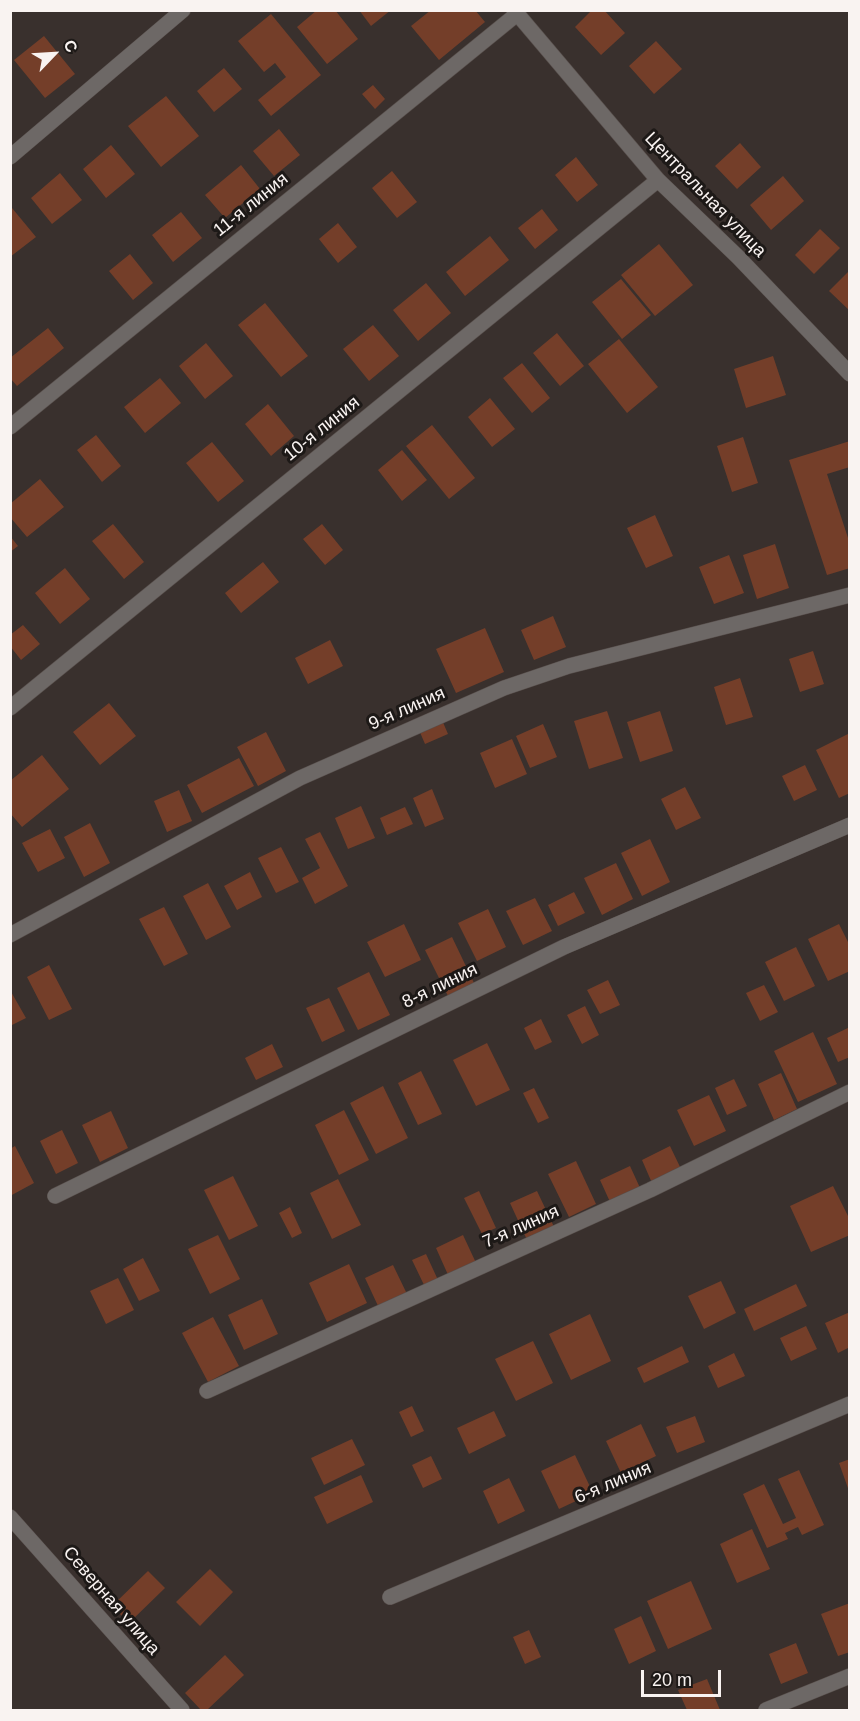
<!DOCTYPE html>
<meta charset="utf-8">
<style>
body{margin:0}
#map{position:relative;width:860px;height:1721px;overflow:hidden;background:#39302d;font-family:Helvetica,sans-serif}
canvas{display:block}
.frame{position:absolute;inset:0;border:12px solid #f9f3f1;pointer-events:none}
.north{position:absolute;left:24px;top:24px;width:60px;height:60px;-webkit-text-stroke:4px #1d1917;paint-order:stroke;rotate:65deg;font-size:16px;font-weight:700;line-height:24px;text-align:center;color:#f9f3f1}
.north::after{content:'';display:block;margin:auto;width:21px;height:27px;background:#f9f3f1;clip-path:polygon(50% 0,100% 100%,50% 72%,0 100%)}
.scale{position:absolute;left:641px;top:1670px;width:80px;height:27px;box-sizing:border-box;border:3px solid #f9f3f1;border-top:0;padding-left:8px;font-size:18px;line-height:21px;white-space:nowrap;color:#f9f3f1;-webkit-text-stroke:4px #1d1917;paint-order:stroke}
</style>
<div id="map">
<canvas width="860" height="1721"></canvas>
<div class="frame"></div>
<div class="north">С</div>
<div class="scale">20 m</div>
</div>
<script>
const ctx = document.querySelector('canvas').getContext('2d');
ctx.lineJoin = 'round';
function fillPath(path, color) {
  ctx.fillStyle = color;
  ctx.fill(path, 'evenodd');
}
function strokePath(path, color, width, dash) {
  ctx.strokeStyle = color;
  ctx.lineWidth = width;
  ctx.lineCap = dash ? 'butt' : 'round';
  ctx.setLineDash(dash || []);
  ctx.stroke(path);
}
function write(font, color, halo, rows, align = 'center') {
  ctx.font = font + ' Helvetica,sans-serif';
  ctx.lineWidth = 6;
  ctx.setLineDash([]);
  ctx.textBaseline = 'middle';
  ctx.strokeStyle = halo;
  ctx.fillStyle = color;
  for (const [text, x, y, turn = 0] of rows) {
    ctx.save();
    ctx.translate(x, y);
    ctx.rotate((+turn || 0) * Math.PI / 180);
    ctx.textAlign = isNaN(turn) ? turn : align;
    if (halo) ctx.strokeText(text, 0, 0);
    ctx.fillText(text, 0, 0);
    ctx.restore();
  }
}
fillPath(new Path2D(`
 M317,10H335L358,39L327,64L297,27Z
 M359,10H391L371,26Z
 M431,10H475L485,22L439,60L411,26Z
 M592,10H604L625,33L601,55L575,27Z
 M271,14L321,75L271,116L258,100L286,77L275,63L264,72L238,41Z
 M44,36L75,74L45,98L14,60Z
 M656,41L682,69L654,94L629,66Z
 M224,68L242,89L214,112L197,91Z
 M373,85L385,99L375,109L362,94Z
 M166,96L199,136L161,167L128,126Z
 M279,129L300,155L274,176L253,151Z
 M740,143L761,167L737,189L715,166Z
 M111,145L135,174L106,198L83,169Z
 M576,157L598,185L577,202L555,175Z
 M241,165L260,189L225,218L205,195Z
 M392,171L417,202L397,218L372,188Z
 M60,173L82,200L52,224L31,198Z
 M783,176L804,201L771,230L750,205Z
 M12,208L36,237L10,257V209Z
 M542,209L558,230L535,249L518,228Z
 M181,212L202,238L173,262L152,235Z
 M338,223L357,247L338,263L319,239Z
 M820,229L840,248L814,274L795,255Z
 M490,236L509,260L465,296L446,272Z
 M659,244L693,285L655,316L621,275Z
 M130,254L153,283L133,300L109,271Z
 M850,270V311L829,291Z
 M621,279L651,315L622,339L592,302Z
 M426,283L451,313L418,341L393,310Z
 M265,303L308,356L281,377L238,325Z
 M373,325L399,356L369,381L343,349Z
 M48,328L64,348L17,386L10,378V358Z
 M557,333L584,366L560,386L533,353Z
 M619,339L658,387L627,413L588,364Z
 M206,343L233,376L205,399L179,366Z
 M773,356L786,395L746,408L734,369Z
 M522,363L550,398L532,413L503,378Z
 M160,378L181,403L145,433L124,407Z
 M490,398L515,429L492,447L468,417Z
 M268,404L294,436L271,456L245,424Z
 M432,425L475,478L449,499L406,446Z
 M96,435L121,466L102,482L77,450Z
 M743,437L758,483L732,492L717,446Z
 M850,441V467L827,474L850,544V568L827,575L789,460Z
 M212,442L244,481L218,502L186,463Z
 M402,450L427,480L402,501L378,470Z
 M40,479L64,507L27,537L10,517V504Z
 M655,515L673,556L646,568L627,528Z
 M113,524L144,562L124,579L92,541Z
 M322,524L343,550L325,565L303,539Z
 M10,536L18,546L10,552Z
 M775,544L789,588L757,599L743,555Z
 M729,555L744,593L714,604L699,567Z
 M263,562L279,582L241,613L225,593Z
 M65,568L90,599L60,624L35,593Z
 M553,616L566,647L534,660L521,630Z
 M23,625L40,644L21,660L10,646V635Z
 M485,628L504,672L456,693L436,649Z
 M330,640L343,666L308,684L295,658Z
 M813,651L824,684L800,692L789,659Z
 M740,678L753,717L726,725L714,687Z
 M109,703L136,736L100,765L73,732Z
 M607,711L623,758L589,769L574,721Z
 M660,711L673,751L640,762L627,722Z
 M442,720L448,734L425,744L419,730Z
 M543,724L557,757L530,768L516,736Z
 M266,732L286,771L258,786L237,747Z
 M850,733V793L839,798L816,750Z
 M512,739L527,774L495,788L480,753Z
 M42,755L69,789L22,827L10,813V781Z
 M239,758L254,786L202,813L187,785Z
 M805,765L817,790L794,801L782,776Z
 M685,787L701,818L676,830L661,799Z
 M432,789L444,819L425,827L413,798Z
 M179,790L192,821L167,832L154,801Z
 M361,806L375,838L348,849L335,818Z
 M405,807L413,824L387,835L380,818Z
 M90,823L110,863L84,877L64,837Z
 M50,829L65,858L38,872L22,843Z
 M320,832L348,886L315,904L302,878L320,868L305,839Z
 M650,839L670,882L642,896L621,853Z
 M281,847L299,882L276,893L258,858Z
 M616,863L633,899L602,915L584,878Z
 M250,872L262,897L237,910L224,886Z
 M208,883L231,927L206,940L183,896Z
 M574,892L585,913L558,926L548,905Z
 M535,898L552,931L523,945L506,911Z
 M164,907L188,954L164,966L139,919Z
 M488,909L506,947L477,961L458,923Z
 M404,924L421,960L385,977L367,942Z
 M839,924L850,946V971L828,981L808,939Z
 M452,937L474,983L448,996L425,950Z
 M796,947L815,986L784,1001L765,962Z
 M49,965L72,1009L49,1020L27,977Z
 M369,972L390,1015L358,1030L337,988Z
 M608,980L620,1005L600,1014L587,990Z
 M764,985L778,1012L760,1021L746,993Z
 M10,990L26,1018L10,1026Z
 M329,998L345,1031L322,1042L306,1008Z
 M585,1006L599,1035L582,1044L567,1015Z
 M541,1019L552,1042L535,1050L524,1028Z
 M850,1027V1057L838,1062L827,1038Z
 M813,1032L837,1084L798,1102L774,1051Z
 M487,1043L510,1090L476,1106L453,1060Z
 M272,1044L283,1067L256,1080L245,1058Z
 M421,1071L442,1114L418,1125L398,1083Z
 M781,1073L797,1109L774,1120L758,1084Z
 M734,1079L747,1106L727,1115L715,1088Z
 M383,1086L408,1138L376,1154L350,1103Z
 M534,1088L549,1118L538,1123L523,1093Z
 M709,1095L726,1131L694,1146L677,1110Z
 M344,1110L369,1160L339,1175L315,1125Z
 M111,1111L128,1148L100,1162L82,1125Z
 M62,1130L78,1163L56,1174L40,1141Z
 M15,1146L34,1183L10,1196V1149Z
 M670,1146L681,1169L652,1183L642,1160Z
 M576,1161L596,1204L569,1217L548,1174Z
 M630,1166L641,1190L611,1204L600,1180Z
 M233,1176L258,1226L229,1240L204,1190Z
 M338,1179L361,1225L332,1239L310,1193Z
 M833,1186L850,1220V1235L811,1252L790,1206Z
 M479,1191L496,1228L482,1234L464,1198Z
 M537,1191L555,1229L528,1242L510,1203Z
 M290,1207L302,1233L292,1238L279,1213Z
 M218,1235L240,1279L210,1294L188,1249Z
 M463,1235L477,1265L449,1277L436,1248Z
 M426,1254L438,1280L425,1287L412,1260Z
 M143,1258L160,1291L139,1301L123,1269Z
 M349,1264L367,1303L327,1322L309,1283Z
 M393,1265L407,1294L379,1308L365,1278Z
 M118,1278L134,1310L106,1324L90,1291Z
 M721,1281L736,1313L704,1329L688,1296Z
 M796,1284L807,1306L754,1331L744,1309Z
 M262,1299L278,1334L244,1350L228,1315Z
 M850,1312V1347L838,1353L825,1323Z
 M590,1314L611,1361L571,1380L549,1334Z
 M213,1317L239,1366L208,1382L182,1333Z
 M806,1326L817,1349L791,1361L780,1338Z
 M533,1341L553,1383L516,1401L495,1359Z
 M682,1346L689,1362L644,1383L637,1368Z
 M734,1353L745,1376L718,1388L708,1366Z
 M412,1406L424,1431L411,1437L399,1412Z
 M494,1411L506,1436L469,1454L457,1428Z
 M695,1416L705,1442L677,1453L666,1427Z
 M641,1424L656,1456L621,1473L606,1441Z
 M352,1439L365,1465L324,1485L311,1458Z
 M575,1455L593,1493L559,1509L541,1471Z
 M431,1456L442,1479L423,1488L412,1465Z
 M850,1459V1491H849L839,1463Z
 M799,1470L824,1525L802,1535L798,1527L785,1533L788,1539L767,1548L743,1494L764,1484L783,1524L796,1518L778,1479Z
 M361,1475L373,1502L327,1524L314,1497Z
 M509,1478L525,1511L498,1524L483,1491Z
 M752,1529L770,1569L737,1583L720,1544Z
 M210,1569L233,1592L200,1626L176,1602Z
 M148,1571L165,1588L129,1623L112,1606Z
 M691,1581L712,1629L668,1649L647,1601Z
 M850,1603V1652L838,1656L821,1614Z
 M641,1616L656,1651L629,1664L614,1629Z
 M529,1630L541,1657L525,1664L513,1637Z
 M796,1643L808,1673L781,1684L769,1654Z
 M225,1655L244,1675L207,1710H201L185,1693Z
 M707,1679L720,1710H687L678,1690Z`), '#743e29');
const minor = new Path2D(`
 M514,10L658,180L738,257L850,374
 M10,157L183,10
 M10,427L517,14
 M10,708L658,180
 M10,935L300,778L504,688L569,666L850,595
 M55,1196L564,947L850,825
 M207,1391L650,1190L850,1092
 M10,1517L182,1710
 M390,1597L850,1404
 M766,1710L850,1676`);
strokePath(minor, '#584f4c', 16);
strokePath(minor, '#6d6866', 15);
write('18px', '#f9f3f1', '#1d1917', [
 ["Центральная улица",705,195,46],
 ["11-я линия",251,205,-39],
 ["10-я линия",322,429,-39],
 ["9-я линия",407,709,-24],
 ["8-я линия",440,986,-26],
 ["7-я линия",521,1227,-24],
 ["6-я линия",613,1483,-23],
 ["Северная улица",111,1601,49]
]);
</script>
